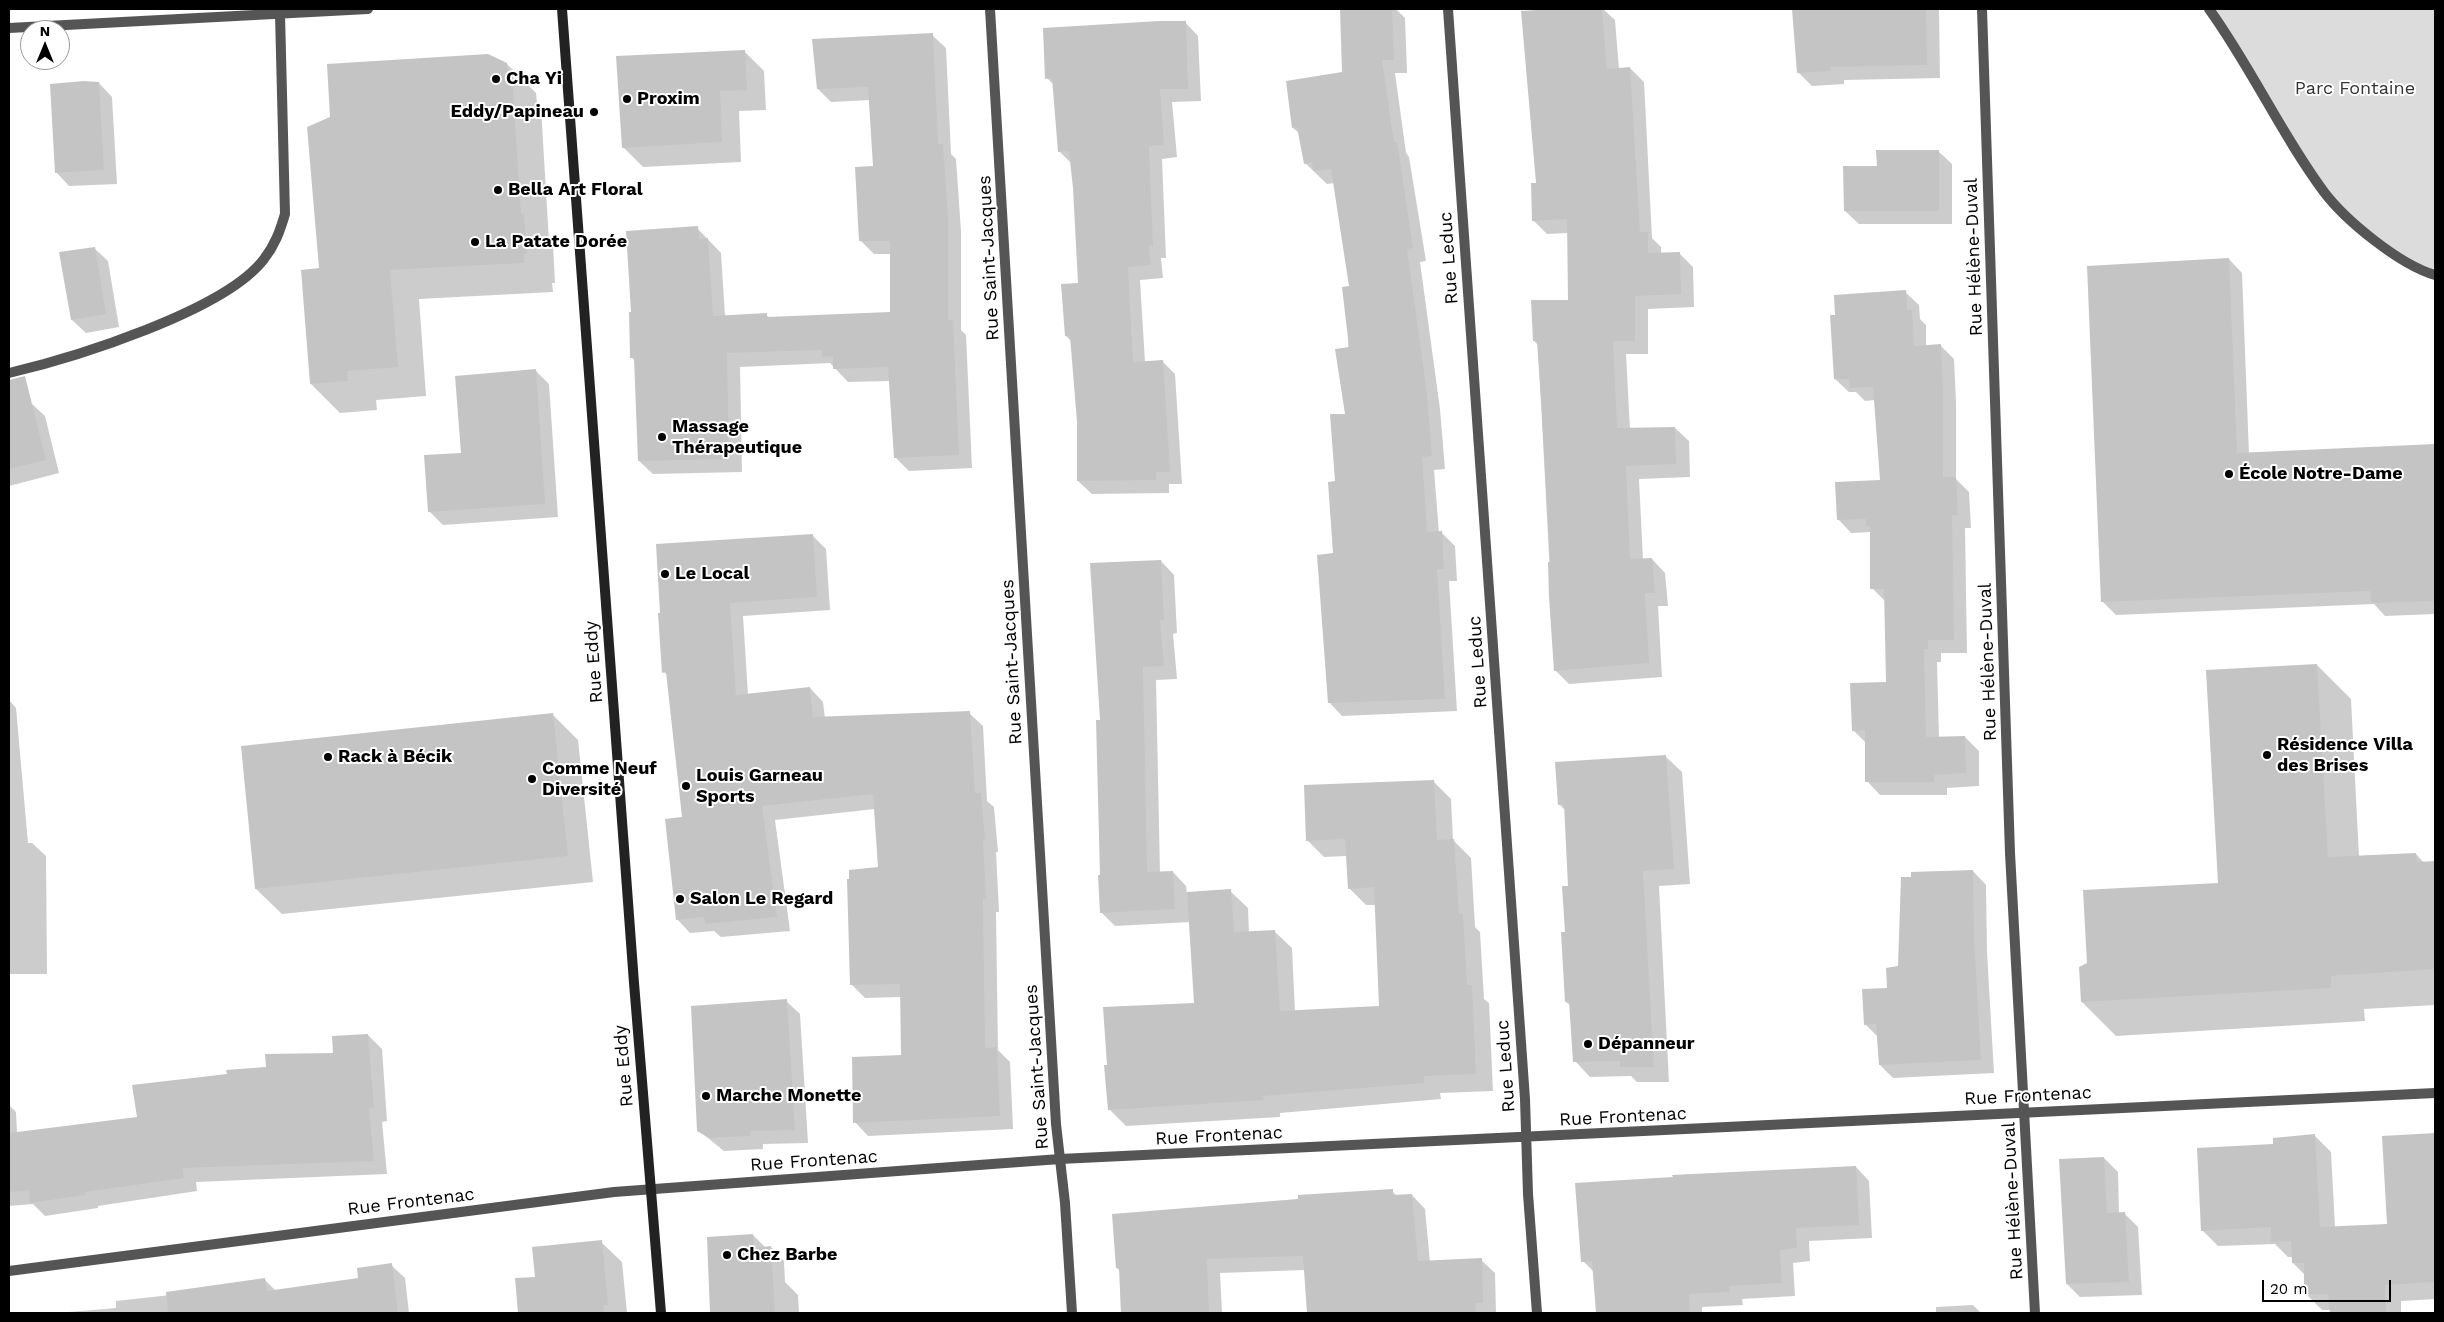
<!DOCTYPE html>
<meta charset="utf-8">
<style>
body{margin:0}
#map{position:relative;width:2444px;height:1322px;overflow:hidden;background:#fff;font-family:"Work Sans",sans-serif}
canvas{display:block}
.frame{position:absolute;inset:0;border:10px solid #000;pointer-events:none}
.north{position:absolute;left:20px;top:20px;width:50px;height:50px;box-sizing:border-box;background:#fff;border:1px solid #999;border-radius:50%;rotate:0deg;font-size:14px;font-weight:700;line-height:20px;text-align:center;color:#000}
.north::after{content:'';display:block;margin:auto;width:18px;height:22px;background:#000;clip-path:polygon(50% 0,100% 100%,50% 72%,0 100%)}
.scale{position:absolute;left:2262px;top:1280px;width:129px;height:22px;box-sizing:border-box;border:2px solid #000;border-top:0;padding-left:6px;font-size:15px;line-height:18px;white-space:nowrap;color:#000;-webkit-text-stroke:4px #fff;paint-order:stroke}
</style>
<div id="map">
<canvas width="2444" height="1322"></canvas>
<div class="frame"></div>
<div class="north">N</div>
<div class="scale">20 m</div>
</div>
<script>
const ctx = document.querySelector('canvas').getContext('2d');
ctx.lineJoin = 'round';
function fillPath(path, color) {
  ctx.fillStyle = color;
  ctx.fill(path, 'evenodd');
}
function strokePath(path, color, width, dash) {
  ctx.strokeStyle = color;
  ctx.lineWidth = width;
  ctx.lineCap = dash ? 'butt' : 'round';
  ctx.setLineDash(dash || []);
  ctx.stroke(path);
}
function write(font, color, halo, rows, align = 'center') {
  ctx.font = font + ' "Work Sans",sans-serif';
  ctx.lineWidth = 4;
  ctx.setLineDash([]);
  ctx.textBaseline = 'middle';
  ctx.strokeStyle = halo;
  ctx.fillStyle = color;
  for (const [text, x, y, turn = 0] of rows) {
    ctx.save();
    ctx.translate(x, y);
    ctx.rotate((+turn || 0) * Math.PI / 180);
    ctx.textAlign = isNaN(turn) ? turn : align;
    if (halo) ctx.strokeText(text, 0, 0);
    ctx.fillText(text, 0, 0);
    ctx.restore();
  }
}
fillPath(new Path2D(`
 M2209,9H2435V275L2392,254L2325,193Z`), '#dcdcdc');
fillPath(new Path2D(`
 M1341,9H1396L1405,18L1407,73H1395L1406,153L1409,157L1426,261L1420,262L1440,409L1445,469L1434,470L1439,533H1442L1455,546L1457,581H1449L1457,711L1342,716L1329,702L1337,482L1346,415L1350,288L1334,183L1327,184L1305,163L1299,133L1293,128L1344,73Z
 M1573,9H1603L1615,20L1619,69L1630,68L1644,82L1652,238L1661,247V254H1680L1693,267L1694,307L1648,309V354H1626L1630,429L1675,428L1689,441L1690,477L1639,479L1643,560L1652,559L1665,573L1668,606H1658L1662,677L1569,684L1555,670L1538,345L1534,341L1570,302L1568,233L1547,234L1533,220L1537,184L1522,12Z
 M1793,9H1939L1940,78L1844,80V84L1812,86L1798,72Z
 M1185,22L1198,36L1201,101L1172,102L1177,157L1162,159L1166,258H1161L1163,278L1140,280L1145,362L1162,361L1175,374L1182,484H1169V493L1092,494L1078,481V422L1072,342L1066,336L1079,284L1074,188L1071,163L1059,151L1054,85L1047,78Z
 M932,35L946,48L951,154L956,159L961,231V330L966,335L972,468L909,471L896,458L890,381L848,382L830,363L740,367L742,472L653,474L639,461L635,361L631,357L633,313L697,228L721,253L725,316L766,315L770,318L891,313V254H874L860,240L874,167L870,100L831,102L818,89Z
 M744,51L764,71L766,110L739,111L741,162L643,167L623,147Z
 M507,64L536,93L537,103L541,108L549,241L553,245L555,283H552L553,292L419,299L426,396L376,400L377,410L340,413L311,384L321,270Z
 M99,83L112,97L117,184L69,186L56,172Z
 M1938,151L1952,164V224H1859L1845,211L1878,167Z
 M94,248L108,261L119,327L86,333L72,320Z
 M2229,259L2242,273L2249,454L2435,445V614L2385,616L2374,604L2116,615L2102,601Z
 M1905,292L1919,305L1920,319L1926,325V347L1940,345L1954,359L1956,402V479L1969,492L1971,528H1965L1967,653H1941V662H1937L1939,738L1965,737L1979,751V786L1947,788V795H1880L1867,781L1866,743L1853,730L1888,683L1886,602L1872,588V532L1851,533L1838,519L1882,481L1875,400L1865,401L1856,392H1849L1835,379L1836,316Z
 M536,371L549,384L558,517L443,525L429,511L463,454Z
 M31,403L45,416L59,473L9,486V409Z
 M813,536L826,549L830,610L743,616L748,695L810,688L823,702L825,718L969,713L983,726L987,801L994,807L998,852H996L999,912H996L998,1050L1010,1062L1013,1129L868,1136L855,1122L902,1057L901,997L865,998L851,984L879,868L875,809L775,820L790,931L721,937L714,931L690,933L677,919L683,818L668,676L664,672L659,614Z
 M1161,561L1174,575L1177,633L1173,634L1177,679L1156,680L1160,873L1173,872L1186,886L1187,893L1230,891L1248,908L1249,933L1274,931L1292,948L1295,1012L1380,1007L1376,905H1366L1349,888L1347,856L1324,857L1307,840L1434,782L1451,799L1453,840L1471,858L1475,927L1480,932L1484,999L1489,1003L1493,1091L1440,1093L1441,1099L1280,1113V1117L1126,1126L1109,1109L1196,1004L1190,922L1115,926L1102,913V721Z
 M2317,665L2351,699L2359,857L2416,854L2424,863L2435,862V1005L2364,1009L2365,1021L2116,1036L2082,1002L2220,884Z
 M9,700L16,708L28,843H32L46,856L47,974H9Z
 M552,714L578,740L593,882L282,914L256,889L242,747Z
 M1666,757L1682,772L1690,884L1659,886L1669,1082H1637L1631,1076L1590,1077L1575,1061L1571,1006L1566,1002L1570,887L1565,810L1559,804Z
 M1973,871L1986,885L1987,952L1994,1073L1893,1078L1880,1065L1878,1037L1866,1025L1888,990L1899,968Z
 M786,1001L800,1014L808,1143L763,1144V1149L724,1151L698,1130Z
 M368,1035L382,1049L387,1121L382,1122L387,1174L196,1182L197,1191L98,1206V1208L45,1216L33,1204L9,1206V1105L16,1112L17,1133L139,1118L228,1075L334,1054Z
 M2435,1134V1299L2401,1301V1313H2331V1310H2322L2306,1294L2305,1275L2293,1263V1257H2288L2275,1244L2218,1246L2202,1230L2275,1145L2315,1136L2331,1152L2335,1227L2388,1226L2383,1137Z
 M2104,1158L2118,1172L2119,1214H2125L2138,1227L2142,1295L2080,1297L2067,1284Z
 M1856,1167L1869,1181L1872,1238L1809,1241L1810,1261L1793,1263L1795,1296L1742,1299L1743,1305L1702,1307V1313H1597L1594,1272L1583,1261L1674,1179Z
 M1392,1191L1397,1196L1412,1195L1425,1209L1430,1262L1481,1260L1495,1273L1496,1313H1308L1305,1270L1220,1273L1222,1313H1121L1120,1271L1117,1268Z
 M753,1235L766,1248L771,1247L784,1261L785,1282L798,1295L799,1313H713L709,1239Z
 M601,1242L622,1262L627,1313H519L516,1280L537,1278Z
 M391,1265L405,1278L409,1313H57L116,1308V1301L216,1290L265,1280L276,1291L359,1280Z
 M1973,1305L1981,1313H1999H1936V1307Z`), '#0003');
fillPath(new Path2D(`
 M1340,9H1392L1394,60H1382L1394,142H1397L1413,248L1407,249L1427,394L1432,456L1422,457L1427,532L1442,531L1444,569H1437L1445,699L1328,703L1317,555L1333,553L1328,482L1335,481L1330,414H1345L1335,349L1349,347L1342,287L1349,286L1331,169L1313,171L1312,162L1304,164L1297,127L1292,128L1286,81L1342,72Z
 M1555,9H1602L1607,69L1630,67L1640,232H1648V253L1680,252L1681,294L1635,296V341H1613L1617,428L1675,427L1676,464L1626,466L1630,559L1652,558L1655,593H1645L1649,663L1554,671L1549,597L1548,562H1550L1542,415L1537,341H1533L1531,300H1568L1567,219L1532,221L1531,183H1536L1521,11Z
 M1792,9H1926L1927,65L1831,67V71L1797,73Z
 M1159,21H1186L1188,89H1160L1164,145L1149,146L1153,246H1149L1151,265L1128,267L1133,362L1163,360L1170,472H1156V480L1077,481V422L1070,336H1065L1061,284L1078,283L1073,188L1069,151L1058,152L1052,78L1045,79L1043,28Z
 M933,33L938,144H943L948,217V320H953L959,455L894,458L888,367L833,369V356L822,357V350L727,353L729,459L638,461L634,358H630L629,312H631L626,231L698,226L699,239L708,238L713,316L767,313V317L890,312V241H859L855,167L873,166L868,87L817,89L812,39Z
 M745,50L747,90L720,91L722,142L622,148L616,56Z
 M488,54L507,63L508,76L512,77L521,214H524L527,254H524V263L390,270L398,367L347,371L348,381L310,384L301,270L319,268L307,127L330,117L327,64Z
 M84,81L99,82L104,170L55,173L50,84Z
 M1876,150H1939V211H1844L1843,166H1877Z
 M95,247L106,314L71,320L59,252Z
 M2229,258L2237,453L2435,444V601L2371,603L2370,591L2101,602L2087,266Z
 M1906,290L1907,310H1912L1914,346L1941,344L1943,388V477H1956L1958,515H1952L1954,640H1928V649H1924L1926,737L1965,736L1966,773L1934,775V782H1865V730L1852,731L1850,683L1886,682L1884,589H1870V526H1866V519L1837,520L1835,482L1880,480L1873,387L1850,388L1849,379H1834L1830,315H1835L1834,295Z
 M536,369L545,504L428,512L424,455L461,453L455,376Z
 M25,376L46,460L9,469V380Z
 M813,534L817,597L730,603L736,695L810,687L813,717L970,711L975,793H981L985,839H983L986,899H983L985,1048L997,1047L1000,1116L853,1123L852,1057L901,1055L900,984L850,985L847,879H849V870L878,867L873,794L762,806L777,917L706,924L703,917L676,920L665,819L682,817L666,672L662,673L658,613H660L656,544Z
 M1161,560L1164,620H1160L1164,666L1143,667L1147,872L1173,871L1175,909L1100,913L1098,875H1100L1096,720H1100L1090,563Z
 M2317,664L2328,857L2416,853L2417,862L2435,861V969L2331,976V988L2081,1002L2079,967L2087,963L2083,890L2218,883L2206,670Z
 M553,713L568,856L255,889L241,746Z
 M1666,755L1674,869L1643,871L1654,1067H1620V1061L1573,1062L1569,1001L1565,1002L1561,932H1565L1562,886H1568L1564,804L1558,805L1555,762Z
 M1434,780L1437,840L1454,839L1459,914H1463L1467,985H1472L1476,1074L1424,1076V1083L1263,1096L1264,1100L1108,1110L1104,1065H1107L1103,1007L1194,1003L1187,892L1231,889L1234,932L1275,930L1280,1011L1379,1006L1374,887L1348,889L1345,839L1306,841L1304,785Z
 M1973,870L1974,937L1981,1060L1879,1065L1876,1024L1864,1025L1862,989L1887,988L1886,968L1898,966L1901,877H1911V872Z
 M787,999L795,1130L750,1131V1136L709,1138L697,1131L691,1006Z
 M368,1034L374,1108H369L374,1161L183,1168L184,1178L85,1192V1195L30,1203L29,1190L9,1192V1133L137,1117L132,1085L227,1074L226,1070L266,1067L265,1054L333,1053L332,1036Z
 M2435,1133V1282L2385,1285L2386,1313H2330L2328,1294H2304V1263H2292L2291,1241L2271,1242V1227L2201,1231L2197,1148L2273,1144V1138L2315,1134L2320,1227L2387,1224L2382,1136Z
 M2104,1157L2107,1213L2125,1212L2129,1282L2066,1284L2059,1159Z
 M1856,1166L1859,1225L1796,1228L1797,1248L1780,1250L1782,1283L1729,1286L1730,1292L1689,1294L1690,1313H1596L1592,1261L1581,1262L1575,1183L1673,1177L1672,1175Z
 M1393,1189V1195L1412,1194L1418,1261L1482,1258L1483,1303H1475L1476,1313H1307L1303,1256L1207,1259L1209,1313H1121L1119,1268H1116L1112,1214L1298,1199V1195Z
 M753,1234L754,1248L771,1246L775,1313H710L707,1237Z
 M602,1240L608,1305H603L604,1313H518L515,1278L535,1277L532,1247Z
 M392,1263L398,1313H168L166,1292L265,1278L267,1291L358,1278L357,1268Z`), '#c4c4c4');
strokePath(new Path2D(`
 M990,9L1056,1124L1065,1203L1072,1313
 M1448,9L1525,1099L1528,1194L1537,1313
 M1982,9L2010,853L2035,1313
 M2209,9C2251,67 2281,134 2324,192C2346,221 2400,265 2435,275
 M9,28L368,9
 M9,373C73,358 225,311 264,259C275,245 280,231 285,214L280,14
 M9,1271L614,1192L1060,1159L2435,1093`), '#555', 10);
strokePath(new Path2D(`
 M562,9L634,983L661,1313`), '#222', 10);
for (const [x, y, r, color] of [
 [496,79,5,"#000"],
 [627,99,5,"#000"],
 [594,112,5,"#000"],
 [498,190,5,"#000"],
 [475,242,5,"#000"],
 [662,437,5,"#000"],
 [2229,474,5,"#000"],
 [665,574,5,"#000"],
 [2267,755,5,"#000"],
 [328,757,5,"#000"],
 [532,779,5,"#000"],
 [686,786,5,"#000"],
 [680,899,5,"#000"],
 [1588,1044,5,"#000"],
 [706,1096,5,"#000"],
 [727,1255,5,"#000"]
]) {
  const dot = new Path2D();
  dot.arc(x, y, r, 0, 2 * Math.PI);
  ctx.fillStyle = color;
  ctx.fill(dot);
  strokePath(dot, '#fff', 2);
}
write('bold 18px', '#000', '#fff', [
 ["Cha Yi",506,79],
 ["Proxim",637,99],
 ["Eddy/Papineau",584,112,"right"],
 ["Bella Art Floral",508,190],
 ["La Patate Dorée",485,242],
 ["Massage",672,427],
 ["Thérapeutique",672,448],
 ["École Notre-Dame",2239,474],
 ["Le Local",675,574],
 ["Résidence Villa",2277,745],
 ["des Brises",2277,766],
 ["Rack à Bécik",338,757],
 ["Comme Neuf",542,769],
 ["Diversité",542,790],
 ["Louis Garneau",696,776],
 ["Sports",696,797],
 ["Salon Le Regard",690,899],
 ["Dépanneur",1598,1044],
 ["Marche Monette",716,1096],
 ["Chez Barbe",737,1255]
], 'left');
write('18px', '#333', '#fff', [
 ["Parc Fontaine",2355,89]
]);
write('18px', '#000', '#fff', [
 ["Rue Hélène-Duval",1974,257,-92],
 ["Rue Saint-Jacques",989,258,-93],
 ["Rue Leduc",1449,258,-94],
 ["Rue Eddy",594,662,-94],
 ["Rue Saint-Jacques",1012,662,-93],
 ["Rue Leduc",1478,662,-94],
 ["Rue Hélène-Duval",1988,662,-92],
 ["Rue Eddy",624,1066,-95],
 ["Rue Leduc",1506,1066,-94],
 ["Rue Saint-Jacques",1037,1067,-94],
 ["Rue Frontenac",2028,1096,-3],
 ["Rue Frontenac",1623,1117,-3],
 ["Rue Frontenac",1219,1136,-3],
 ["Rue Frontenac",814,1161,-4],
 ["Rue Hélène-Duval",2013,1201,-93],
 ["Rue Frontenac",411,1202,-7]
]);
</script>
